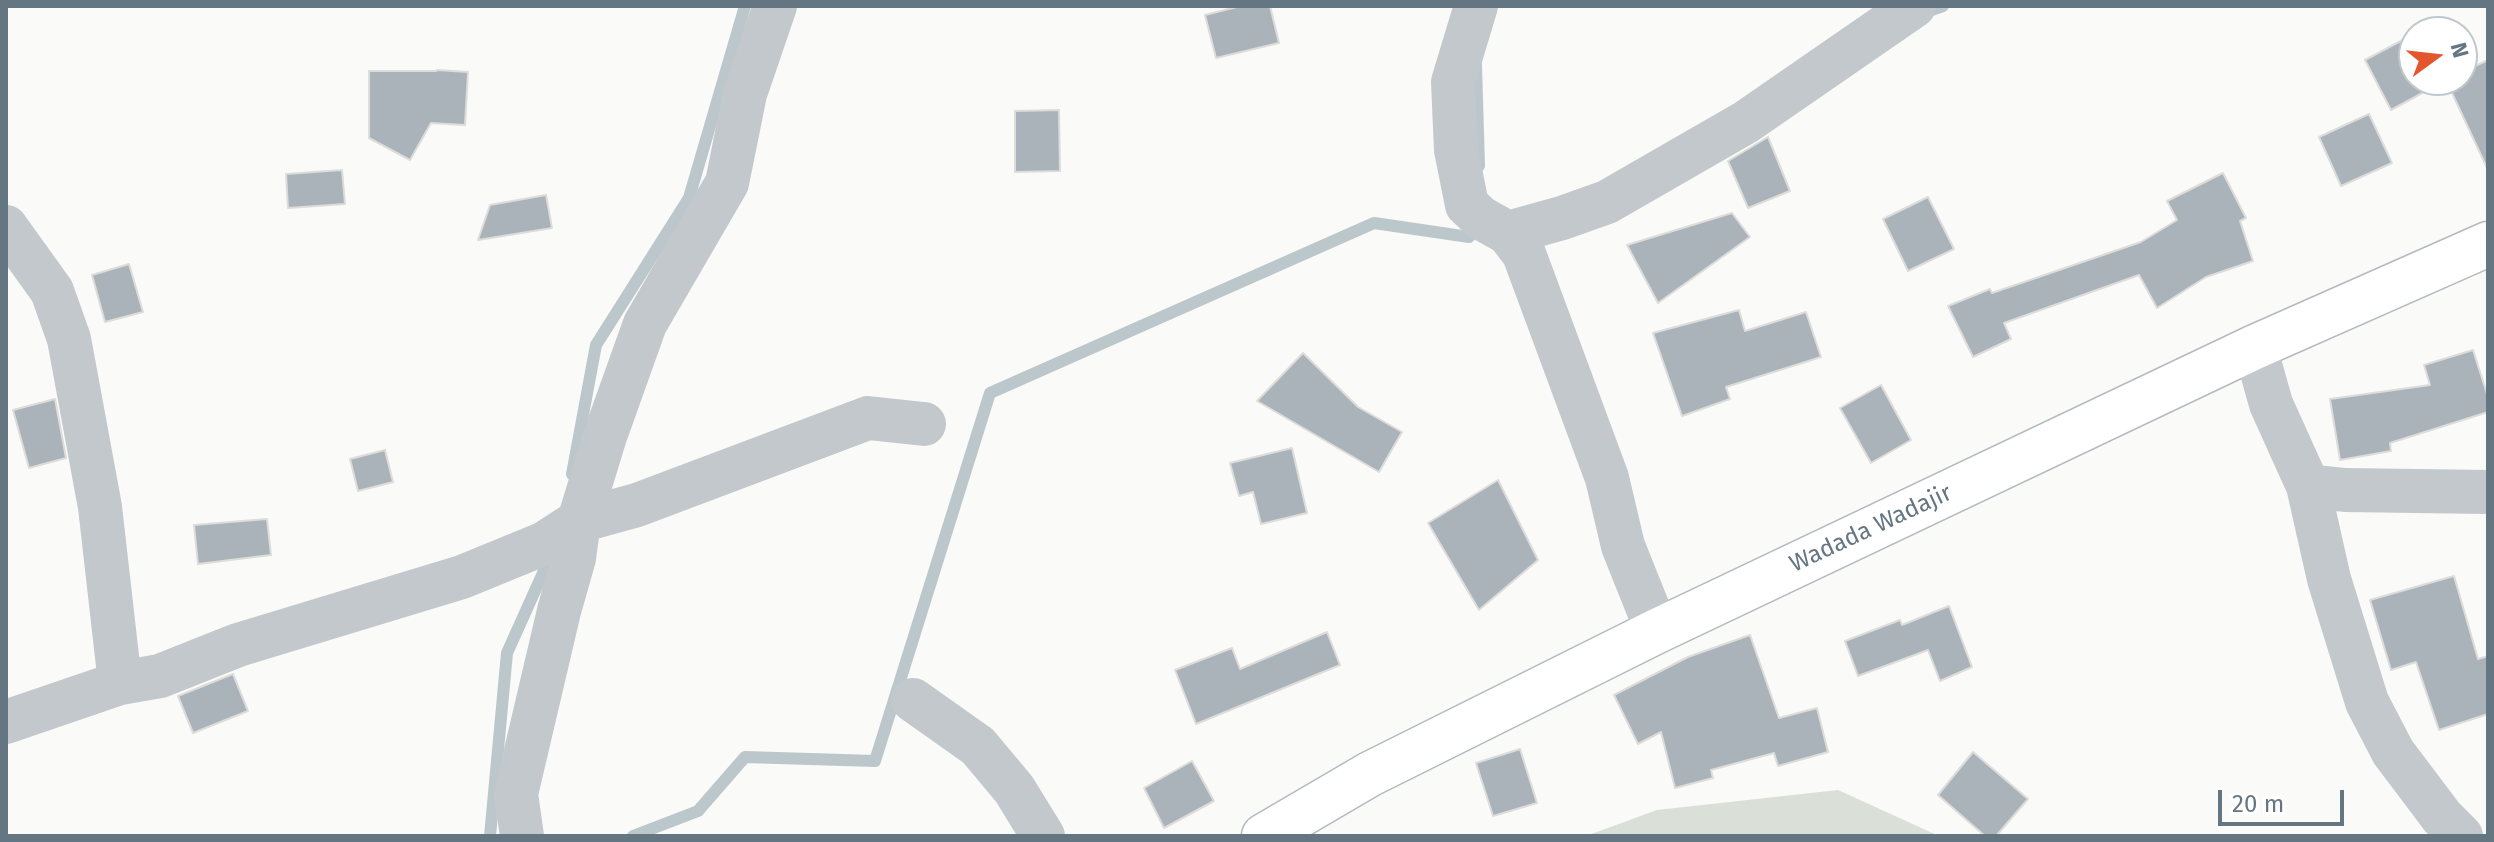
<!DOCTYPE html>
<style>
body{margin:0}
#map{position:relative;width:2494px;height:842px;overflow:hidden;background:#fafaf8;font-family:"Fira Sans",sans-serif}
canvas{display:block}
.frame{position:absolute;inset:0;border:8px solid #657683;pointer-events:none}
.north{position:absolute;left:2398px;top:16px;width:80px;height:80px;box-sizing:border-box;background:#fff;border:2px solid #c1c8cd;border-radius:50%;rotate:75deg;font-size:22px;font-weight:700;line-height:32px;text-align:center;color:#657683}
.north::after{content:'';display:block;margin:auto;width:28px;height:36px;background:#e4572e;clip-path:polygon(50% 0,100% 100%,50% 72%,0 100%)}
.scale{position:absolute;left:2218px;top:790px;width:126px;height:36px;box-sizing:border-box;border:4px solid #657683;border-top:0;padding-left:10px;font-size:24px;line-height:28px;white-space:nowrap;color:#657683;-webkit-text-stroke:6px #fff;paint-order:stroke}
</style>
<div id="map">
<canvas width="2494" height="842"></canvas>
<div class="frame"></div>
<div class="north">N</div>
<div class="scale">20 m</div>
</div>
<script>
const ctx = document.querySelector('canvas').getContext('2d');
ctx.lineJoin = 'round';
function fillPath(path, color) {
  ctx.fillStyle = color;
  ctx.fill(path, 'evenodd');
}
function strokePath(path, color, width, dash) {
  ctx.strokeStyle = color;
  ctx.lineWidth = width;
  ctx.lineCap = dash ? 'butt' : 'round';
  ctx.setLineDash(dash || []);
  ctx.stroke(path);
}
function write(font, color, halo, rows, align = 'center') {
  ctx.font = font + ' "Fira Sans",sans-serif';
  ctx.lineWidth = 8;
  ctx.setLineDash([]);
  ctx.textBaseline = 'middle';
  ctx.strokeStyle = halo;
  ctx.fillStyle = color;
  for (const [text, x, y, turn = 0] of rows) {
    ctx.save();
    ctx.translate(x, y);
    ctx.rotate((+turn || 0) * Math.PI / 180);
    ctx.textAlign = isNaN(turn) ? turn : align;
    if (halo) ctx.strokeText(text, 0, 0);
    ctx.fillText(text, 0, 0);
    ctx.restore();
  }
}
fillPath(new Path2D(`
 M1838,790L1939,836H1586L1657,810Z`), '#dadfd7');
strokePath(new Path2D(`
 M1920,14L1943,6
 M1476,65L1479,166
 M572,474L596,345L689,198L745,6
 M490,836L507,653L552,553
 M633,836L698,811L745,757L875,761L990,393L1374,223L1469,237L1478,224`), '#bbc7cb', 12);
const building = new Path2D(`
 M1241,6H1270L1279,43L1216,58L1205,15Z
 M2414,34V80H2462V72L2488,60V170L2446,80L2391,110L2365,60Z
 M437,70L468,72L465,125L431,123L410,160L369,138V71H436Z
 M1059,110L1060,171L1015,172V111Z
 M2369,114L2392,163L2341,186L2319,137Z
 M1768,137L1790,191L1748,208L1728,161Z
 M342,170L345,204L288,208L286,174Z
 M2223,173L2246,218L2240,221L2253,261L2206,277L2157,308L2139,275L2004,323L2011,339L1973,357L1948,306L1990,289L1992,293L2141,242L2177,220L2167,201Z
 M546,195L552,228L478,240L490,205Z
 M1928,197L1954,249L1908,271L1883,219Z
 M1732,213L1750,237L1658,303L1627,245Z
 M129,264L143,312L105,322L92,275Z
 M1739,310L1745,331L1806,312L1821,357L1726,387L1730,399L1682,416L1653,333Z
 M2473,350L2488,397V412L2390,443L2391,451L2340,460L2330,399L2430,385L2424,365Z
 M1303,353L1358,407L1402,432L1379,472L1257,401Z
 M1881,385L1911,440L1871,463L1840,408Z
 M55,399L66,458L29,468L13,410Z
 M1292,448L1307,513L1261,524L1253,492L1239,496L1230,463Z
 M385,450L393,482L358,491L350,459Z
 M1498,480L1538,560L1479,610L1428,523Z
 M267,519L271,555L198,564L194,525Z
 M2454,576L2478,659L2488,656V714L2439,730L2416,662L2391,670L2370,600Z
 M1949,606L1972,667L1940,681L1928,650L1858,676L1845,641L1900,620L1902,625Z
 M1327,632L1340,665L1196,724L1175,670L1232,648L1240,669Z
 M1750,635L1779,718L1817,708L1828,752L1778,766L1774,753L1711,770L1713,778L1675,788L1661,732L1638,744L1614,695L1688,657Z
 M233,674L248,711L193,733L178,696Z
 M1520,749L1537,803L1493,816L1476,763Z
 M1973,752L2028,799L1996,836H1985L1938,795Z
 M1192,761L1214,801L1164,828L1144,788Z`);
fillPath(building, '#aab3b9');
strokePath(building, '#dcdcda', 2);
const secondary = new Path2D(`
 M1264,836L1370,774L1657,631L2255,347L2488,244`);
strokePath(secondary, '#b3babf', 47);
strokePath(new Path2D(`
 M1476,6L1453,82L1456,150L1467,205L1481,218L1508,233L1524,254L1607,478L1623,546L1657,631
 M6,227L52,291L69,339L100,507L120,683
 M1508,233L1562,218L1607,202L1746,122L1914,6
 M2255,347L2271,404L2308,486L2329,579L2367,702L2393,752L2442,817L2461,836
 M2308,486L2345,490L2488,492
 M913,700L978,746L1014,789L1043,836
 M6,722L120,683L160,676L238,645L462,577L545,543L579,521L637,505L868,418L924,424
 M522,836L516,794L559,611L574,558L579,521L605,436L645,324L727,183L745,94L775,6`), '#c3c8cc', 44);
strokePath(secondary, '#fff', 44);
write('24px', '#657683', '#fff', [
 ["Wadada Wadajir",1871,529,-25]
]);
</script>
